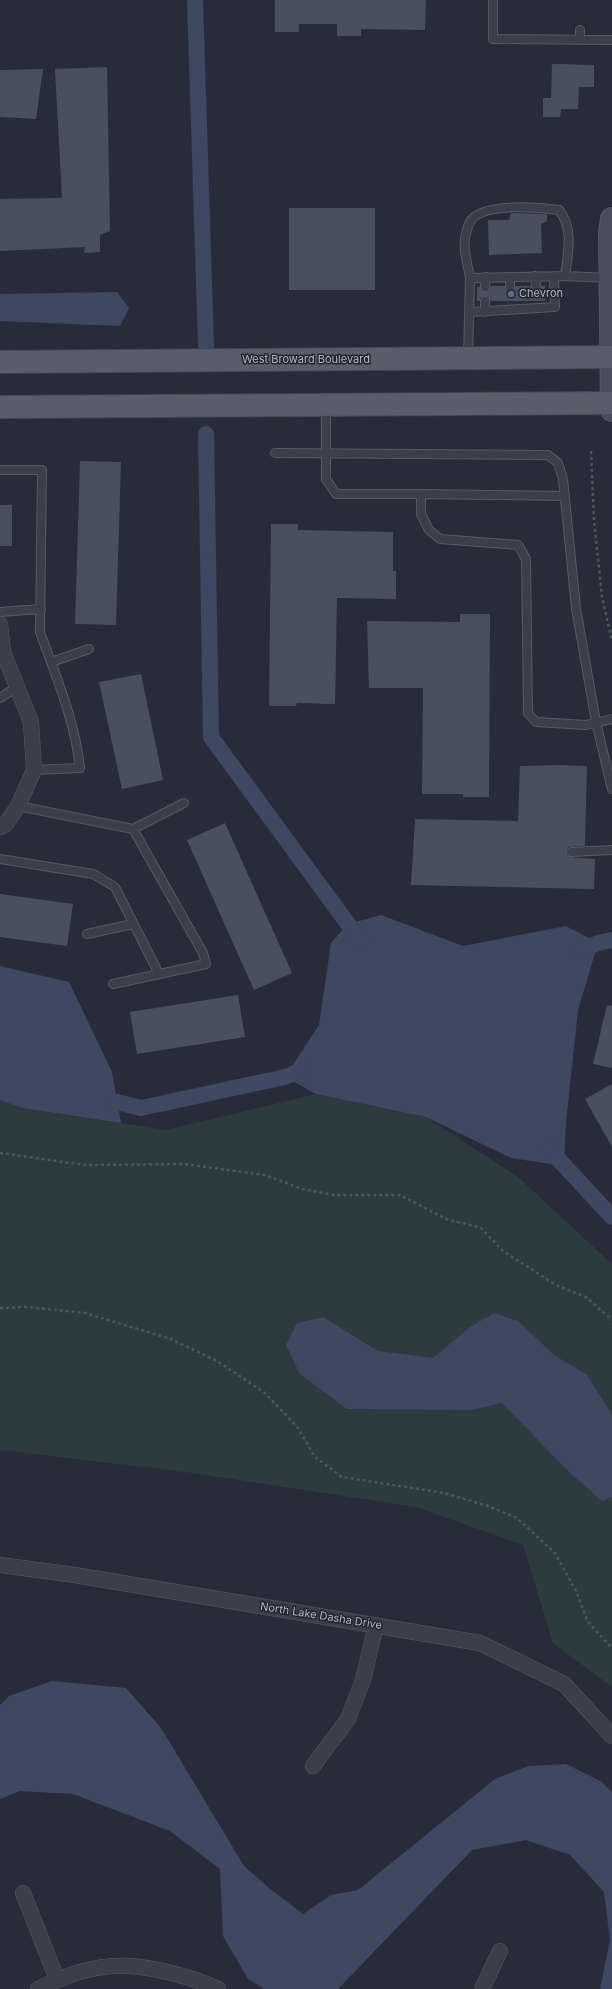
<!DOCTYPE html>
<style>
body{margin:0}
canvas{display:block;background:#262c3a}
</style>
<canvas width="612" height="1989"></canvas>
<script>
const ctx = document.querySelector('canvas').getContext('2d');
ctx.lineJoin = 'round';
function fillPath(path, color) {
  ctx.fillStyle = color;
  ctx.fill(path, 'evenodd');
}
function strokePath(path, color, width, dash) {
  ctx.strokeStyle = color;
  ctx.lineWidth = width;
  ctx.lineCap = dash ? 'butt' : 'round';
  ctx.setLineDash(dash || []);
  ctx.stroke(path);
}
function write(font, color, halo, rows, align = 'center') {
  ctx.font = font + ' Inter,sans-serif';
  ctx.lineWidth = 3;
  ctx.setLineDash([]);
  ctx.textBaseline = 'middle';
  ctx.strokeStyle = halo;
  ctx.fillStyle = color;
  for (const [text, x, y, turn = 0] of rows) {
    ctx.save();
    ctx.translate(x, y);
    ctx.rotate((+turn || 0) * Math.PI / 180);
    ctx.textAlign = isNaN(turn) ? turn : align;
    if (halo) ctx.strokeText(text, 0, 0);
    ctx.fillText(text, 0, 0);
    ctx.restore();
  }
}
fillPath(new Path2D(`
 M316,1094L426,1117L518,1177L612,1264V1687L553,1643L523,1545L416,1507L193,1473L0,1450V1100L22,1108L166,1130Z`), '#2b3b3f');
fillPath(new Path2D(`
 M117,292L129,308L120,326L0,321V294Z
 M381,915L463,946L566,926L598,943L578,1010L566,1122L564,1166L511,1158L426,1117L316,1094L285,1077L319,1025L331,943L348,924Z
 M0,966L69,982L112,1072L121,1123L22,1108L0,1100Z
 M494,1313L518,1321L554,1355L587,1375L612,1415V1497L602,1501L569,1472L502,1403L472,1410L347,1409L300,1374L286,1345L297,1323L323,1317L378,1351L433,1358L470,1327Z
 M52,1681L126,1688L161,1728L244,1866L269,1888L303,1914L331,1895L358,1890L495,1779L528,1766L566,1764L602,1782L612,1792V1989H600L610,1940L604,1892L570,1855L526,1840L472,1850L338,1989H264L248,1979L223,1936L220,1869L170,1831L73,1794L20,1791L0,1799V1705L9,1696Z`), '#3e4861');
strokePath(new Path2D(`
 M195,0L206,346
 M206,434L211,737L348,924L362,940
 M577,952L598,943L612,940
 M117,1102L141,1108L285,1077L304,1069
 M549,1149L612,1217`), '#3e4861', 16);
fillPath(new Path2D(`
 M275,0H426L425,30L361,29V36H337V24H299V32H275Z
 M552,64L594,65V87H579L578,109H561L560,117H543V98H551Z
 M107,67L110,231L100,235V252L84,253L85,247L0,251V199L62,198L55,69Z
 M43,69L36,119L0,117V70Z
 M289,208H375V290H289Z
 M511,213L547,214V221L541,224L542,253L489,255L488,220H509Z
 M491,286H505L507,291H510L515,286H530L532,290L536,291L540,290L541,286H545V301H490L488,296H485L480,298V301H477V287H480L482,291L485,292L489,290Z
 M80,461L121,462L116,625L75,624Z
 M0,505H12V546H0Z
 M271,524H298V530L393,532V571H396V599L337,598L335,704L297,703L296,706H269Z
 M460,614H490L489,797H463V794H422L423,688H369L367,621L460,622Z
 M141,674L163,780L122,789L99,682Z
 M559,765L587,766L585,846L568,847L566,853L569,857L595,859L594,889L411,885L415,819L518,821L520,766Z
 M225,823L292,973L254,990L187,840Z
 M0,894L73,904L67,946L0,937Z
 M238,995L245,1037L137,1054L130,1012Z
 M607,1005L612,1006V1068L593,1064Z
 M612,1084V1147L585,1099Z`), '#484f5e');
const lane = new Path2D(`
 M493,0V39L612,40
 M580,30V40
 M535,276L536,286
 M510,277V286
 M470,278C468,265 463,251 465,239C466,233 468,223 472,219C486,203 540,207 559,210C574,228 568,254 565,276
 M485,287L486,277
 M485,301V312
 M470,312L555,307L554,276
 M468,357L470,278L565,276L609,278
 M326,406V479L336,494H421V514L429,530L440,539L518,545L526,559L528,713L536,722L586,725L612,719
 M275,453L548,455L558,463L563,479L576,608L596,722L612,789
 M0,470H42L40,632L51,662L89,649
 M421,494L565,496
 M0,612L41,609
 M0,698L17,687
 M34,770L80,768C76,731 64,697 51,662
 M18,806L133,829L184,803
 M571,852L612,850
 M0,859L93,874L115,887L159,974
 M87,934L133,924
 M113,984L206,964L203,953L133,829`);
const street = new Path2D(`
 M0,624L3,652L31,722L34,770L18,806L6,824L0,827
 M0,1565L75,1575L480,1643L564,1684L612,1736
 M313,1766L348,1719L363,1680L376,1625
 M23,1893L57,1979
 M38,1989C65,1975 98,1964 129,1966C154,1967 195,1978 218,1989
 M482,1989L500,1951`);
const secondary = new Path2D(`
 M612,219L610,233L612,410`);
const primary = new Path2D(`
 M0,362L612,357
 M0,407L612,403`);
strokePath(lane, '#555a66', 10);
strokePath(street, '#555a66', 16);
strokePath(secondary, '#555a66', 24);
strokePath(primary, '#434854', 24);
strokePath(new Path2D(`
 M591,451L594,520L602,597L612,640
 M0,1153L85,1165L184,1164L265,1175L302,1189L334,1195H400L446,1219L481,1228L503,1251L556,1285L586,1297L612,1320
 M0,1308L27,1307L85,1313L171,1339L217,1361L265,1393L298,1428L315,1457L342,1477L444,1493L488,1506L517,1518L555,1553L576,1591L588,1622L612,1648`), '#4a585d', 2.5, [3, 3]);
strokePath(lane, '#3a3f4b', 8);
strokePath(street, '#3a3f4b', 15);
strokePath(secondary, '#484d5d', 22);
strokePath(primary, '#585d6b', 22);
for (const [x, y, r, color] of [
 [511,294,4,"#5c6f8a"]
]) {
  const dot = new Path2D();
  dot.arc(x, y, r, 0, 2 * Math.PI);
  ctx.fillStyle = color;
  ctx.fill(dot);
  strokePath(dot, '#1f2430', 1.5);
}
write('11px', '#b6bac6', '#1f2430', [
 ["Chevron",519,294]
], 'left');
write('11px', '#b6bac6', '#1f2430', [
 ["West Broward Boulevard",306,360],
 ["North Lake Dasha Drive",321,1616,9]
]);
</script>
